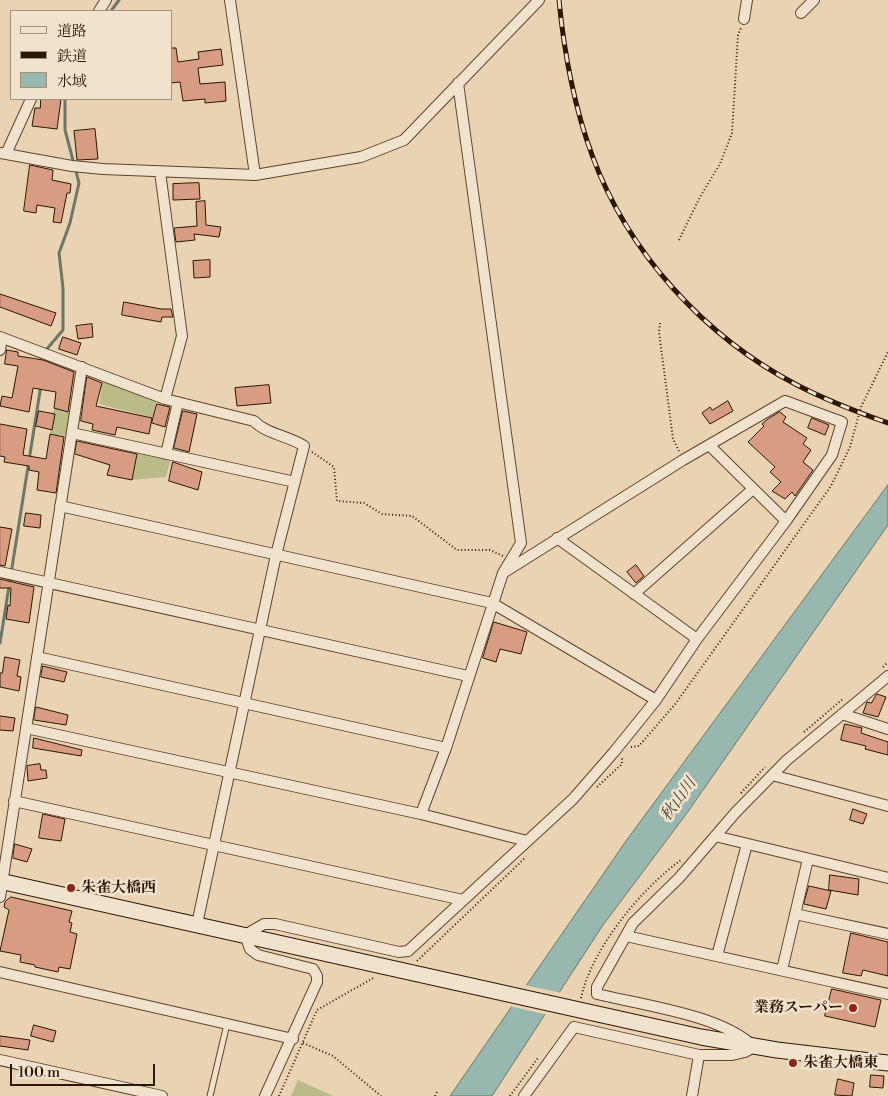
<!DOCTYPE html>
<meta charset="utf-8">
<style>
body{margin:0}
#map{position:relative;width:888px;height:1096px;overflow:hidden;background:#ead3b2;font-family:"Libre Bodoni","Noto Serif JP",serif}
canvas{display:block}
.legend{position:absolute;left:10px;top:10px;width:162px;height:90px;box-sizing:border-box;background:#f1e2cd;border:1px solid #a2917b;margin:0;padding:6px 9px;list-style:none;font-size:15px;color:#2c1700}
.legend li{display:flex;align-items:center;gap:10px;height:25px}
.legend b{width:25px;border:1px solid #a2917b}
.scale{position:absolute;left:10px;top:1064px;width:145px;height:22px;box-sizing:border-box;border:2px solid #2c1700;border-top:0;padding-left:6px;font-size:15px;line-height:18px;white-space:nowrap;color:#2c1700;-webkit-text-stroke:4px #f1e2cd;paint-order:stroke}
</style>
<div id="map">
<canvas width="888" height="1096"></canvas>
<ul class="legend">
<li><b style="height:6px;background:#f1e2cd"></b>道路</li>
<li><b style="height:6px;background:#2c1700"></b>鉄道</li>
<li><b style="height:14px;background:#98b7ae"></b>水域</li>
</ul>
<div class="scale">100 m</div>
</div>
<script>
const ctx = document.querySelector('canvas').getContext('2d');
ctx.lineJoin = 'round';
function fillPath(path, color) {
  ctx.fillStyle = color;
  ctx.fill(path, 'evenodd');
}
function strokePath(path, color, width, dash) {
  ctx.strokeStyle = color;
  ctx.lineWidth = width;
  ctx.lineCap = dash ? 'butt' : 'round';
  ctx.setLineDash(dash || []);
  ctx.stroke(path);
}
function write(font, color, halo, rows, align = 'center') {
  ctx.font = font + ' "Libre Bodoni","Noto Serif JP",serif';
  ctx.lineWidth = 5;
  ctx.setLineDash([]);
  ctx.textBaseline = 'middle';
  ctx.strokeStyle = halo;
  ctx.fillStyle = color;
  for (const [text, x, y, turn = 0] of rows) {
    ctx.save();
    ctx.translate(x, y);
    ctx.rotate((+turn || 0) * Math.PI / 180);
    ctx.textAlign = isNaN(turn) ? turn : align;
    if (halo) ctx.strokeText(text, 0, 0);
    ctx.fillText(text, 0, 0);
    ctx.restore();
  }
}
fillPath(new Path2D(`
 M103,379L156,400L153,418L99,404Z
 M54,408L71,412L68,437L50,434Z
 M138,451L171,458L166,477L132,480Z
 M298,1080L333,1096H291Z`), '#bbbb89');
const water = new Path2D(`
 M888,485V525L687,813L603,925L492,1096H450L626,841Z`);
fillPath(water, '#98b7ae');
strokePath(water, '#6d7768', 1);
fillPath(new Path2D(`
 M524,985L562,993L548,1015L509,1006Z`), '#ead3b2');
strokePath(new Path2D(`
 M111,11L119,0
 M44,364L46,350L63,330V288L59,253L70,223L79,183L65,130V99
 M0,643L41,385`), '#6d7768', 3);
const building = new Path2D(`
 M171,48H176L178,62L199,59L198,52L221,49L223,65L198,68L200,84L225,82L226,101L205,103V99L183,101L180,82L171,83Z
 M41,99H61L57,129L32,126L35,108H40Z
 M95,129L98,159L77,160L74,131Z
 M30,165L53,170L52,180L71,184L70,193H67L61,223L53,222L55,208L37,205L36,213L24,211Z
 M199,183L200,199L173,200V184Z
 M205,201L206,225L221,227L219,237L194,234L195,240L176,242L174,228L197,226L196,202Z
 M210,260V277L194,278L193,261Z
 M0,294L56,313L51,326L0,307Z
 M124,302L161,309H171L173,317H162L161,322L122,315Z
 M92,324L93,337L78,339L76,326Z
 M63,337L81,343L77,355L59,349Z
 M7,350L18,352V356L43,360L74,372L68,412L54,408L56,392L33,388L29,412L0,406L2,396L12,398L18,366L5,364Z
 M87,377L102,383L96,406L152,418L149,434L117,427L115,435L92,430L93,424L81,421Z
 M269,385L271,403L237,406L235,388Z
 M728,401L733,411L710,424L702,413L710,407L712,410Z
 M157,404L170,407L165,427L152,423Z
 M39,411L55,414L52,430L36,426Z
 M183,411L197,414L189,452L174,448Z
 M780,412L786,417L783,422L807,438L803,444L811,450L803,462L813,470L795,496L792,492L785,499L772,491L781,482L770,472L775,467L748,442L764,426L762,424L768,419Z
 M812,418L829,425L825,435L808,428Z
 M0,424L27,429L23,455L46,459L50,434L64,437L56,493L37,490L39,472L29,470V466L4,462L5,457L0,456Z
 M77,441L137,454L132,480L107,475L110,465L75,454Z
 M173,462L202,472L198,490L169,481Z
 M26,513L41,515L40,528L24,526Z
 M0,527L12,529L5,566L0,565Z
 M636,565L644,576L636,583L627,572Z
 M0,579L34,587L29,623L6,619L8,605L10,606L11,588H0Z
 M494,622L527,632L521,654L500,649L496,662L483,658Z
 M5,657L20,660L17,676L21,677L19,691L0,687V673H2Z
 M43,666L67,672L64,682L41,677Z
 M877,694L886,697L878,717L863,713L867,702L871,703Z
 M36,707L68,715L66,725L34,720Z
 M0,716L15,718L13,731L0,730Z
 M845,724L862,728L861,733L888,742V755L865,749L866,746L841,740Z
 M34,738L82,750L81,756L33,748Z
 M40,764L41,770H46L47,778L28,781L27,766Z
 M853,809L867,814L863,824L850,820Z
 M43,814L65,819L61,841L39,838Z
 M15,844L32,849L27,862L13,858Z
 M830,875L859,879L858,895L829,890Z
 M809,886L831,891L826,909L804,904Z
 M11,897L72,911L69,922L72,923L70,932L77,934L70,969L59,967L58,972L35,967V965L20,962L21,955L0,951L9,910L4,907L5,902Z
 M851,933L888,942V976L863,970L861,976L843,973Z
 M832,989L881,1000L875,1027L825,1016Z
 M34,1025L56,1031L53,1042L31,1036Z
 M0,1036L30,1040L28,1050L0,1046Z
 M871,1075L884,1076L883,1088L870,1087Z
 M838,1079L854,1083L852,1096L835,1095Z`);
fillPath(building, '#d79c81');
strokePath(building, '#2c1700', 1);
const lane = new Path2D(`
 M210,1096L227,1024`);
const street = new Path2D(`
 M230,0L255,175
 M99,11L106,0
 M801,13L814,0
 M744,19L747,0
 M0,153L72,166L103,169L255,175L361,157L404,140L539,0
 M6,154L31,99
 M160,172L182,336L165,399
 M0,337L165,399L254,421C266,434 289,436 304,446L276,555L197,924
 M0,350L2,338
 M72,433L295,482
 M709,445L786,521
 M166,454L178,402
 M60,506L492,603L656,700
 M557,538L697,639
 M0,572L468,676
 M634,594L753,489
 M37,657L446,748
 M842,714L888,729
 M26,728L421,814L527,841
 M772,775L888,806
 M14,801L463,900
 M421,814L446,748L503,573L521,543L458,83
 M715,836L888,878
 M0,897L82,367
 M795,914L888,934
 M626,936L888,994
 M717,956L747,844
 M782,970L808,859
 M0,972L293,1039
 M0,1060L162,1096
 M265,1096L317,982V976L313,969L258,955L250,949L245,935L264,924H275L399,952L408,951L573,799L614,752L656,700L697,639L786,521L832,455L842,422L785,401L683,460L503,573
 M524,1096L574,1027L699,1055H732L745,1052L754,1047C722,1015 642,1005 597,994V987L633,923L679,878L736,812L787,760L888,676
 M692,1096L699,1055`);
const secondary = new Path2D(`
 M0,881L701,1037L777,1050L888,1063`);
strokePath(lane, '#5c462c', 7);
strokePath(street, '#5c462c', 12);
strokePath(secondary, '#2c1700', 17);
strokePath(new Path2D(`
 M679,240L700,197L720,164L732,133L738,35L741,28
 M660,323L659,332L673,439L679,451
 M312,452L334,467L337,501L364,503L382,514L412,516L457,550H490L503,556
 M883,667L888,662
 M804,732L844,698
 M631,747L639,746L676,703L831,486L850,447L861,407L888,352
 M597,787L622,764V758
 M741,793L765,767
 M417,961L526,857
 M581,998C592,948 641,889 681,860
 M303,1043L333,1056L381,1096
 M279,1096L317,1010L375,977
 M435,1096L437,1092
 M510,1096L538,1058`), '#2c1700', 2, [1, 2.5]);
strokePath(lane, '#f1e2cd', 5);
strokePath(street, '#f1e2cd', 10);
strokePath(secondary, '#f1e2cd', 15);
const rail = new Path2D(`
 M559,0C564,52 574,106 592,155C628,253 705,337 797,385C826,400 857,412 888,423`);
strokePath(rail, '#2c1700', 5);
strokePath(rail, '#f1e2cd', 3, [9]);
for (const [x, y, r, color] of [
 [71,888,5,"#8f2418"],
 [853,1008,5,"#8f2418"],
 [793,1063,5,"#8f2418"]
]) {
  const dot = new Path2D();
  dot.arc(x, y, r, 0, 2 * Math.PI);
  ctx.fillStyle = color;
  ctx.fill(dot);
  strokePath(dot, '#f1e2cd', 2);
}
write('bold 15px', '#2c1700', '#f1e2cd', [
 ["朱雀大橋西",81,888],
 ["業務スーパー",843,1008,"right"],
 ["朱雀大橋東",803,1063]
], 'left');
write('italic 16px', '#4c4734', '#f1e2cd', [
 ["秋山川",679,800,-54]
]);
</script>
